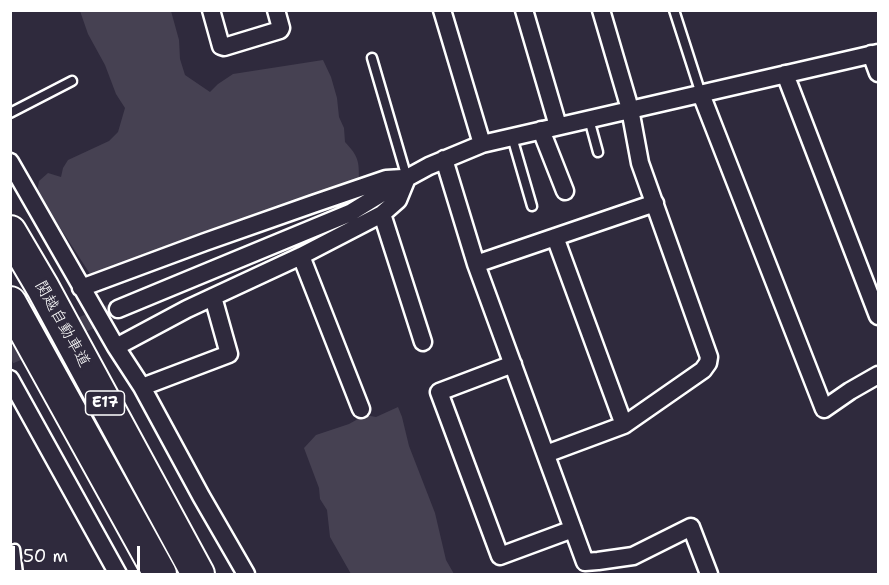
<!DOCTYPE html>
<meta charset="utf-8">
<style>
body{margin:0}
#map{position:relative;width:889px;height:585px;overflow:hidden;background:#2f2a3d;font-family:"Shantell Sans",sans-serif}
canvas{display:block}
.frame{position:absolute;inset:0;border:12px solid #fff;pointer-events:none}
.scale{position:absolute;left:12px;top:546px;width:128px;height:27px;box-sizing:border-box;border:3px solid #fff;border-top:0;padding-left:8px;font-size:18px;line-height:21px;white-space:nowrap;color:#fff;-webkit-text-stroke:4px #2f2a3d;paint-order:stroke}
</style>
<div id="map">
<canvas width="889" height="585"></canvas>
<div class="frame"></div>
<div class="scale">50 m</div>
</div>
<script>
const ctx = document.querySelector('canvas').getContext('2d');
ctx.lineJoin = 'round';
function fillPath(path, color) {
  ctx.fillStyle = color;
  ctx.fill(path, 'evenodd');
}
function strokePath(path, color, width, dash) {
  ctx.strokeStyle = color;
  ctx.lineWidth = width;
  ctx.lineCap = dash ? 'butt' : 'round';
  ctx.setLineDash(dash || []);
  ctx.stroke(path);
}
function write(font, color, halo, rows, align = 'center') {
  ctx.font = font + ' "Shantell Sans","Klee One",sans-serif';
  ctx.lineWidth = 6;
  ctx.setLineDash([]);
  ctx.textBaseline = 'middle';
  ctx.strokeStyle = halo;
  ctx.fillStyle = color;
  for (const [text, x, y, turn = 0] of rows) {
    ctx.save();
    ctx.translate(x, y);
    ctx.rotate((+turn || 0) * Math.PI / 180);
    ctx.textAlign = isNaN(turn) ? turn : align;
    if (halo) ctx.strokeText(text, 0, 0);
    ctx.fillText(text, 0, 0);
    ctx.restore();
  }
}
fillPath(new Path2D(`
 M80,11H171L179,40L180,59L185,75L210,92L218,84L233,74L323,60L331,77L337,98L339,117L344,128L345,142C359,157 359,161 359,181L92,277L37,192L39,181L48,173L61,177L63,168L68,160L109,141L118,132L125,108L116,94L105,65L88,34Z
 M398,407L402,417L409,446L435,513L446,560L454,574H351L330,537L327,510L320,499L319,488L304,448L316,435L349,424L365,415L376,417Z`), '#464152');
strokePath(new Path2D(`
 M10,356L118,309`), '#443f50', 16, [16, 8]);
const lane = new Path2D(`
 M674,10L701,94
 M372,58L407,178
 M10,113L72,81
 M589,119L598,152
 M512,137L532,206
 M15,549L18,574`);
const street = new Path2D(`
 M211,10L221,46L224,47L280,30L281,28L276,10
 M442,10L482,144
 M524,10L558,126
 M871,54L878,73
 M785,74L878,316
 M701,94L824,409L850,391L878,375
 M541,130L565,191
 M444,159L476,264L585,562L598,561L633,556L691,527L709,574
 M10,162L116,347L142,387L201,496L246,574
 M382,214L423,342
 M555,237L624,425
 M301,256L361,409
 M476,264L655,203
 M81,288L205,242L313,204L386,179L403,178
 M118,309L350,213L407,178L429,166L482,144L878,53
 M116,347L187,309L301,256L382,214L398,200L407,178
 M513,364L439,392L500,556L573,529
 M10,379L118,574
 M142,387L229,354L213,297
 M546,454L624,425L703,370L708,363L709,357L640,163L630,109L601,10`);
const highway = new Path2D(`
 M10,232L43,288L198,574
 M10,303L160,574`);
strokePath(lane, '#fff', 13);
strokePath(street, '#fff', 21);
strokePath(highway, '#fff', 36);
strokePath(lane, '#2f2a3d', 8);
strokePath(street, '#2f2a3d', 16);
strokePath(highway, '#2f2a3d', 32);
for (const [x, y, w] of [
 [105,403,39]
]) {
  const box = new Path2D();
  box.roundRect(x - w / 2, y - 12, w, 24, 4.5);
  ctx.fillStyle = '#2f2a3d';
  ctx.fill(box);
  strokePath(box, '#fff', 1.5);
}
write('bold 15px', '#fff', null, [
 ["E17",105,403]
]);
write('16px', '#fff', '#2f2a3d', [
 ["関越自動車道",62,324,61]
]);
</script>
